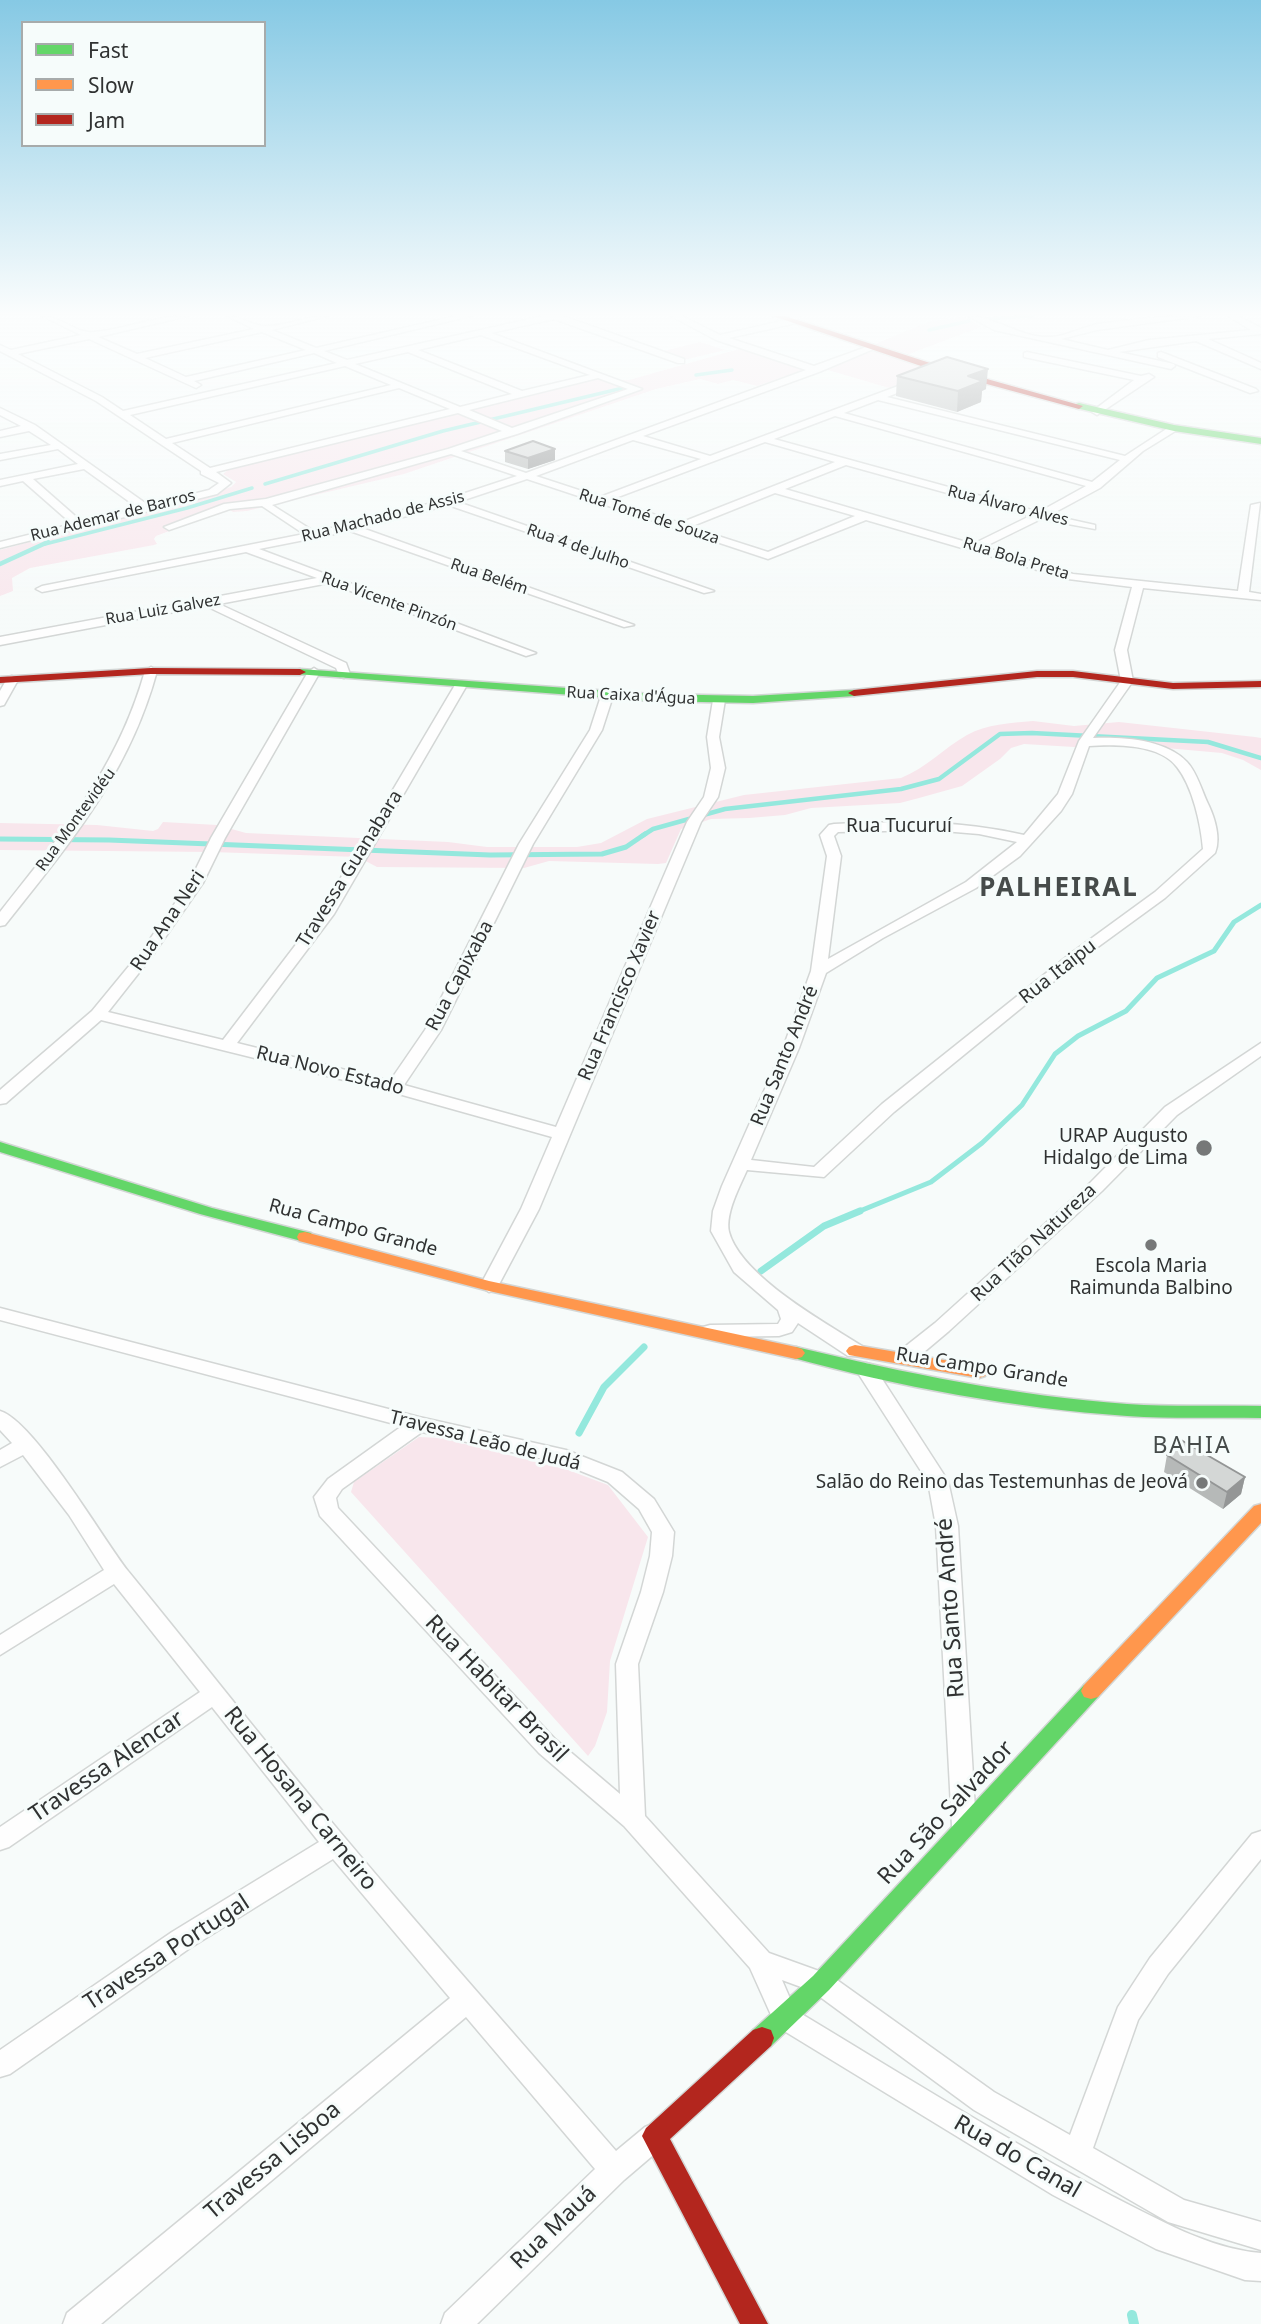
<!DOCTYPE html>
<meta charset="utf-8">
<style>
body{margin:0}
#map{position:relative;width:1261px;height:2324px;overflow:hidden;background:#f7fbfa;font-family:"Noto Sans",sans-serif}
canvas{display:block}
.legend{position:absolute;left:21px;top:21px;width:245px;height:126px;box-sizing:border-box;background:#f6fcfb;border:2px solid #a7abab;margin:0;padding:9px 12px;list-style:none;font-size:21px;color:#303232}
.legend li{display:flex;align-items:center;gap:14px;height:35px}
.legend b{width:35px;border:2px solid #a7abab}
</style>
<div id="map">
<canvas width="1261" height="2324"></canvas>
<ul class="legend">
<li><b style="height:9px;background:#63d668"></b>Fast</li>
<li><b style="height:9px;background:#ff974d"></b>Slow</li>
<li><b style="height:9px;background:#b3261e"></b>Jam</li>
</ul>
</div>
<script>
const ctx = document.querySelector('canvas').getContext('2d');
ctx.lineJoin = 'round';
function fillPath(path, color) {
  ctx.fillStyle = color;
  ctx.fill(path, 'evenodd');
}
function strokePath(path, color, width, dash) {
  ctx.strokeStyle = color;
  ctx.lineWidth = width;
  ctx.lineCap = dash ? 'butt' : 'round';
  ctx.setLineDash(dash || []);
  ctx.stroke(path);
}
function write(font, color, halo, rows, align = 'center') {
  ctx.font = font + ' "Noto Sans",sans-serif';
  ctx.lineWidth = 6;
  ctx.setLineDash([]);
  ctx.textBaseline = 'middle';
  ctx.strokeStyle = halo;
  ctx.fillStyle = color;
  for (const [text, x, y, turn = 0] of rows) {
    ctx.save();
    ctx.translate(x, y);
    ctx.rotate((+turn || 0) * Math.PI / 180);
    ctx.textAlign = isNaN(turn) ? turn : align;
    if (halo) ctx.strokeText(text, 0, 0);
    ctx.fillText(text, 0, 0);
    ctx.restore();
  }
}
fillPath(new Path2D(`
 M964,317L981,327L909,354L875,344L931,321Z
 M700,342L725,350L684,360L660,352Z
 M739,349L806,369L757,386L733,380L718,384L700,379L656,389L404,474L247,511L233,512L228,509L156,536L154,539L157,544L154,545L30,568L12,578L13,591L0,596V550L231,487L236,482L223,474L229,469L594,379L629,380Z
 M873,351L938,370L889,388L821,368Z
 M1033,721L1074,726L1119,722L1255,737L1261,738V770L1243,760L1222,753L1132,745L1074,747L1024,744L1011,748L1000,759L962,786L919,798L900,803L811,808L785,815L749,818L711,819L681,829L666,863L658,864L549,861L524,868L377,867L358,857L212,852L0,850V823L97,825L153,831L158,829L163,822L217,825L246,833L448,842L487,847H577L601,843L647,819L744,795L901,778C926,768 944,748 967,735C987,724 1010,723 1033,721Z
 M419,1437L441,1438L568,1470L608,1485L648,1537L610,1661L607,1712L595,1746L588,1756L351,1492L354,1482Z`), '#f8e6ec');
strokePath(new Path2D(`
 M986,319L1033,316
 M929,330L969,321
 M696,375L732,370
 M265,484L443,431L623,388
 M45,544L187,508L252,488`), '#94e8dd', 3.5);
strokePath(new Path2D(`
 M0,564L48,542
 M642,836L653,829L725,809L901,789L939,779L1000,734L1032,733L1208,742L1261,758`), '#94e8dd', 4.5);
strokePath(new Path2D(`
 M0,839L109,840L490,855L602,854L626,847L645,834
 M855,1213L931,1182L982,1143L1022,1105L1055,1054L1078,1036L1126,1011L1157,978L1214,951L1234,922L1261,905`), '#94e8dd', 5);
strokePath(new Path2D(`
 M761,1271L824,1226L860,1211
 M579,1433L604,1387L644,1347`), '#94e8dd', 7);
strokePath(new Path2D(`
 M1132,2315L1134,2324`), '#94e8dd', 10);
const street = new Path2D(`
 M42,316C60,316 77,334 94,332C126,329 156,316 188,316L98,337L137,354L254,329L227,316C241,316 252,326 265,326C284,327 306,316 327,316L272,330L316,348L456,316H471L324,351L347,360L543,316H563L684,359V363H678L554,319L491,333L642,389L517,434L461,451L526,473L806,370L716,340L671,316H682L720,335L786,320L791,316H800L792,324L729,338L814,366L869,346L876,348L819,372L643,436L710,456L917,379L920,380V384L887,397L1125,456L1171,426H1177V430L1143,451L1100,488L1050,515L1095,525V529L1041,519L984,547L1073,574L1238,591L1251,505L1260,503L1249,592L1261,594V600L1143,588L1127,650L1133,681L1093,738C1123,737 1165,739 1187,762C1197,772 1202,792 1209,806C1215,819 1221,839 1215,853L1165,898L1080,960L894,1112L824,1177L747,1170C740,1186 725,1213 729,1232C741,1276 824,1322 862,1346L865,1351L862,1356H848L798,1323L792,1332L779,1336L710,1337L703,1335L700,1331L703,1327L710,1325L778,1324L781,1319L778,1310L734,1272L711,1231L713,1211L722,1186L783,1048L811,971L827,856L820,835L829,825L834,824C898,821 961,820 1024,835L1058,794L1079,741L1121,681L1115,650L1132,587L1068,579L866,520L768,559L527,479L458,502L714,591L704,593L448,505L362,528L634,625L624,627L350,531L259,549L536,653L526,656L329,583L219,604L346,663L350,674L344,678L340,677L336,668L206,606L0,645V637L317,578L246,552L42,592L36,589L42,586L304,534L262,506L230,509L169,530L164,527L224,504L266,499L448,449L502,431L458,413L216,472L231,483L217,494L0,548V542L72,524L23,481L0,486V480L78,464L58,449L0,460V454L51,445L29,431L0,437V431L21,426L0,415V408L35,425L148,505L209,490L219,483L201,474V471L96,401L0,351V345L11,350L81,335ZM262,332L306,350L186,377L145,358ZM481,335L590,375L522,391L418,350ZM89,339L196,388L201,385L194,381L314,353L337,363L123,411L102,397L18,354ZM408,352L512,394L460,407L355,364ZM345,366L391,385L166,439L130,415ZM598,378L628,389L512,428L469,410ZM399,388L450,409L210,468L172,443ZM878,400L1120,460L1092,482L844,413ZM835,416L1086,486L1039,512L774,439ZM633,440L701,459L600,497L536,476ZM765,442L835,462L680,523L610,500ZM451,454L517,476L444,500L315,532L272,505ZM846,465L1030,516L973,544L785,489ZM84,469L138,508L82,522L33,479ZM775,493L855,516L768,552L690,527ZM1089,746C1115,744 1160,744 1177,767C1193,787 1201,825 1203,849L1155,892L1070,954L882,1104L814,1167L751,1160L799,1048L826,973L883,938L976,888L1020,856L1061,811L1072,794ZM931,830L979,834L1017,842L966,882L828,959L841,856L834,836L838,832Z
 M968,316C994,316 1023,339 1051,337C1067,336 1082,327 1098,324C1131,319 1166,316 1200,316L1097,330L1061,339L1108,350L1149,340L1251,330L1228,316H1238L1261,328V334L1208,339L1261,363V369L1196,341L1119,352L1174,364L1175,366L1171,369L994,330Z
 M1027,352L1141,376L1149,374L1154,377L1097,415L1092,412L1094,410L1134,380L1024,357V353Z
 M1161,352L1256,389L1258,391L1250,393L1158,357V353Z
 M151,667L157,671C129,774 70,843 5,925L0,926V912C62,833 117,770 145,671Z
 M314,668L320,672L225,838L203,883L153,955L108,1012L223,1040L320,913L455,685L461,681L467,685L334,914L237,1043L390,1081L425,1030L519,844L590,730L601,696L603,693H611L613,696L602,730L533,844L441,1030L404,1085L556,1127L687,822L704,797L711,768L707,737L713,700L719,696L725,700L719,737L725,768L718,797L701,822L539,1209L496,1290L489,1292L480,1286L521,1209L552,1137L388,1091L101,1020L6,1103L0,1104V1090L92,1011L143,949L189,883L211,838L308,672Z
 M12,676L18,680L4,705L0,706V691L8,677Z
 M1261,1043V1056L1177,1115L1102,1191L949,1331L911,1363H897L894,1358L897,1353L935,1323L1090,1183L1165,1107Z
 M0,1308L419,1417L566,1450L622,1472L654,1499L674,1532L672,1556L663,1592L638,1664L645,1816L769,1953L830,1975L994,2092L1070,2135L1118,2007L1150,1958L1252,1834L1261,1831V1859L1168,1974L1138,2020L1093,2148L1184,2200L1261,2222V2250L1168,2222L974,2110L812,1991L782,1980L795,2010C900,2073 1004,2139 1112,2196C1158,2219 1209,2249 1261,2253V2281L1245,2280L1156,2249L1053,2195L776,2026L750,1968L624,1826L539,1753L320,1516L314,1497L328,1479L402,1426L0,1320ZM422,1432L561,1463L608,1482L639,1509L652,1532L650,1556L641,1592L616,1664L620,1794L555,1739L338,1508L336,1498L342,1489Z
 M866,1363L873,1365L948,1481L958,1526L976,1826L973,1833L964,1836L955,1833L952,1826L936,1526L928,1482L856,1370L859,1365Z
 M0,1411C34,1421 103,1539 128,1571C201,1660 271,1750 345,1838C434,1944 526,2047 616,2151L645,2127L655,2123L665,2127L669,2136L665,2145L624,2180L477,2324H441L445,2313L595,2169L466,2017L101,2324H63L67,2313L450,1998L333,1859L190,1948L10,2074L0,2077V2050L172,1932L319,1842L212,1707L9,1847L0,1850V1827L200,1692L114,1584L0,1655V1635L104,1570L69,1515L23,1455L0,1467V1450L12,1443L0,1430Z`);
const fast = new Path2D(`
 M1079,403L1174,425L1261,438V444L1174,431L1076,408V404Z
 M300,669L651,694L753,696L854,690L860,693L854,696L753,703L651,701L296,674V670Z
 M0,1142L212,1208L311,1233L313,1237L305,1242L200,1214L0,1152Z
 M796,1347C905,1373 1016,1396 1127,1404C1172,1407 1217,1405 1261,1406V1418C1216,1417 1172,1419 1127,1416C1014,1408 899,1387 790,1357L787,1353L790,1349Z
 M1091,1683L1098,1685L1101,1691L1098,1697L829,1990L771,2046L762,2049L753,2046L750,2038L753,2030L813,1976L1084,1685Z`);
const slow = new Path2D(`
 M305,1232L489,1281L796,1347L802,1349L805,1353L802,1357L796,1359L489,1291L299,1241L297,1237L299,1233Z
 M855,1345L979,1366L985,1368L988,1372L985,1376L979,1378L849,1355L846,1351L849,1347Z
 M1261,1504V1523L1098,1697L1091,1699L1084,1697L1081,1691L1084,1685L1254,1506Z`);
const jam = new Path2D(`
 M773,316H785L930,363L1083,406L1079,409L924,367Z
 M151,668L300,669L306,672L300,675L151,674L0,683V677Z
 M1037,671H1073L1173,683L1261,681V687L1173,689L1073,677H1037L854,696L848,693L854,690Z
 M762,2027L771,2030L774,2038L771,2046L670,2139L768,2324H740L642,2136L646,2128L753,2030Z`);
strokePath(street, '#d3d6d5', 3);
strokePath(fast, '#d3d6d5', 3);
strokePath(slow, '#d3d6d5', 3);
strokePath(jam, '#d3d6d5', 3);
fillPath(street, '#fefefe');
fillPath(fast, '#63d668');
fillPath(slow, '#ff974d');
fillPath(jam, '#b3261e');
fillPath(new Path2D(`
 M897,376L986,389L982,391L981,402L957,412L896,396Z
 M505,451L555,460L528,469L505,462Z
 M1167,1455L1245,1477L1241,1494L1223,1509L1164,1472Z`), '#b6b9b8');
fillPath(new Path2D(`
 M988,369L986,389L982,391L981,402L957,412L958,391L968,376Z
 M555,449V460L528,469V458Z
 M1245,1477L1241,1494L1223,1509L1227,1492Z`), '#949696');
const building = new Path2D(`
 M947,357L988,369L968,376L983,381L958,391L897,376Z
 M533,441L555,449L528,458L505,451Z
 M1181,1440L1245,1477L1227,1492L1167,1455Z`);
fillPath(building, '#d4d7d6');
strokePath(building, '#949696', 2);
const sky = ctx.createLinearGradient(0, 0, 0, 641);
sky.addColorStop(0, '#86c9e4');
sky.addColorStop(0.49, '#fbfdfd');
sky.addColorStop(1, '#fbfdfd00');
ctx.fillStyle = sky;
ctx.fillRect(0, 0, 1261, 641);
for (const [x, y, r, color] of [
 [1204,1148,9,"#767878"],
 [1151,1245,7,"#767878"],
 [1202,1483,7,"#767878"]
]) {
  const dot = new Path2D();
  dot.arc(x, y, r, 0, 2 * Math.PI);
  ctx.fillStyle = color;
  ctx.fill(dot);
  strokePath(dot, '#f6fcfb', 2.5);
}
write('16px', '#303232', '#f6fcfb', [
 ["Rua Álvaro Alves",1008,506,14],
 ["Rua Ademar de Barros",113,516,-14],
 ["Rua Machado de Assis",383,517,-14],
 ["Rua Tomé de Souza",649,517,18],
 ["Rua 4 de Julho",578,547,19],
 ["Rua Bola Preta",1016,559,17],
 ["Rua Belém",489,577,19],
 ["Rua Vicente Pinzón",389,602,20],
 ["Rua Luiz Galvez",163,610,-10],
 ["Rua Caixa d'Água",631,696,3],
 ["Rua Montevidéu",76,820,-54]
]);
write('19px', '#303232', '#f6fcfb', [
 ["Rua Tucuruí",899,827],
 ["Travessa Guanabara",350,869,-58],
 ["Rua Ana Neri",168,921,-56],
 ["Rua Itaipu",1058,972,-38],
 ["Rua Capixaba",460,976,-62],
 ["Rua Francisco Xavier",620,996,-67],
 ["Rua Santo André",785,1056,-68],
 ["Rua Novo Estado",330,1071,14],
 ["Rua Campo Grande",353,1228,15],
 ["Rua Tião Natureza",1034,1243,-43],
 ["Rua Campo Grande",982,1368,9],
 ["Travessa Leão de Judá",485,1441,14]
]);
write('19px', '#303232', '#f6fcfb', [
 ["URAP Augusto",1188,1137],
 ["Hidalgo de Lima",1188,1159],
 ["Escola Maria",1151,1267,"center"],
 ["Raimunda Balbino",1151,1289,"center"],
 ["Salão do Reino das Testemunhas de Jeová",1188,1483]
], 'right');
ctx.letterSpacing = '2px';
write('23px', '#464b4a', '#f6fcfb', [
 ["BAHIA",1192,1446]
]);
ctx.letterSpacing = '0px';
write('23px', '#303232', '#f6fcfb', [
 ["Rua Santo André",951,1608,-94],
 ["Rua Habitar Brasil",496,1689,46],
 ["Travessa Alencar",107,1767,-34],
 ["Rua Hosana Carneiro",300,1799,51],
 ["Rua São Salvador",946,1813,-47],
 ["Travessa Portugal",167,1953,-33],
 ["Rua do Canal",1017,2157,30],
 ["Travessa Lisboa",273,2161,-40],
 ["Rua Mauá",554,2228,-44]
]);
ctx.letterSpacing = '2px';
write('bold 26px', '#464b4a', '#f6fcfb', [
 ["PALHEIRAL",1059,889]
]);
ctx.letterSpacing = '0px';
</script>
